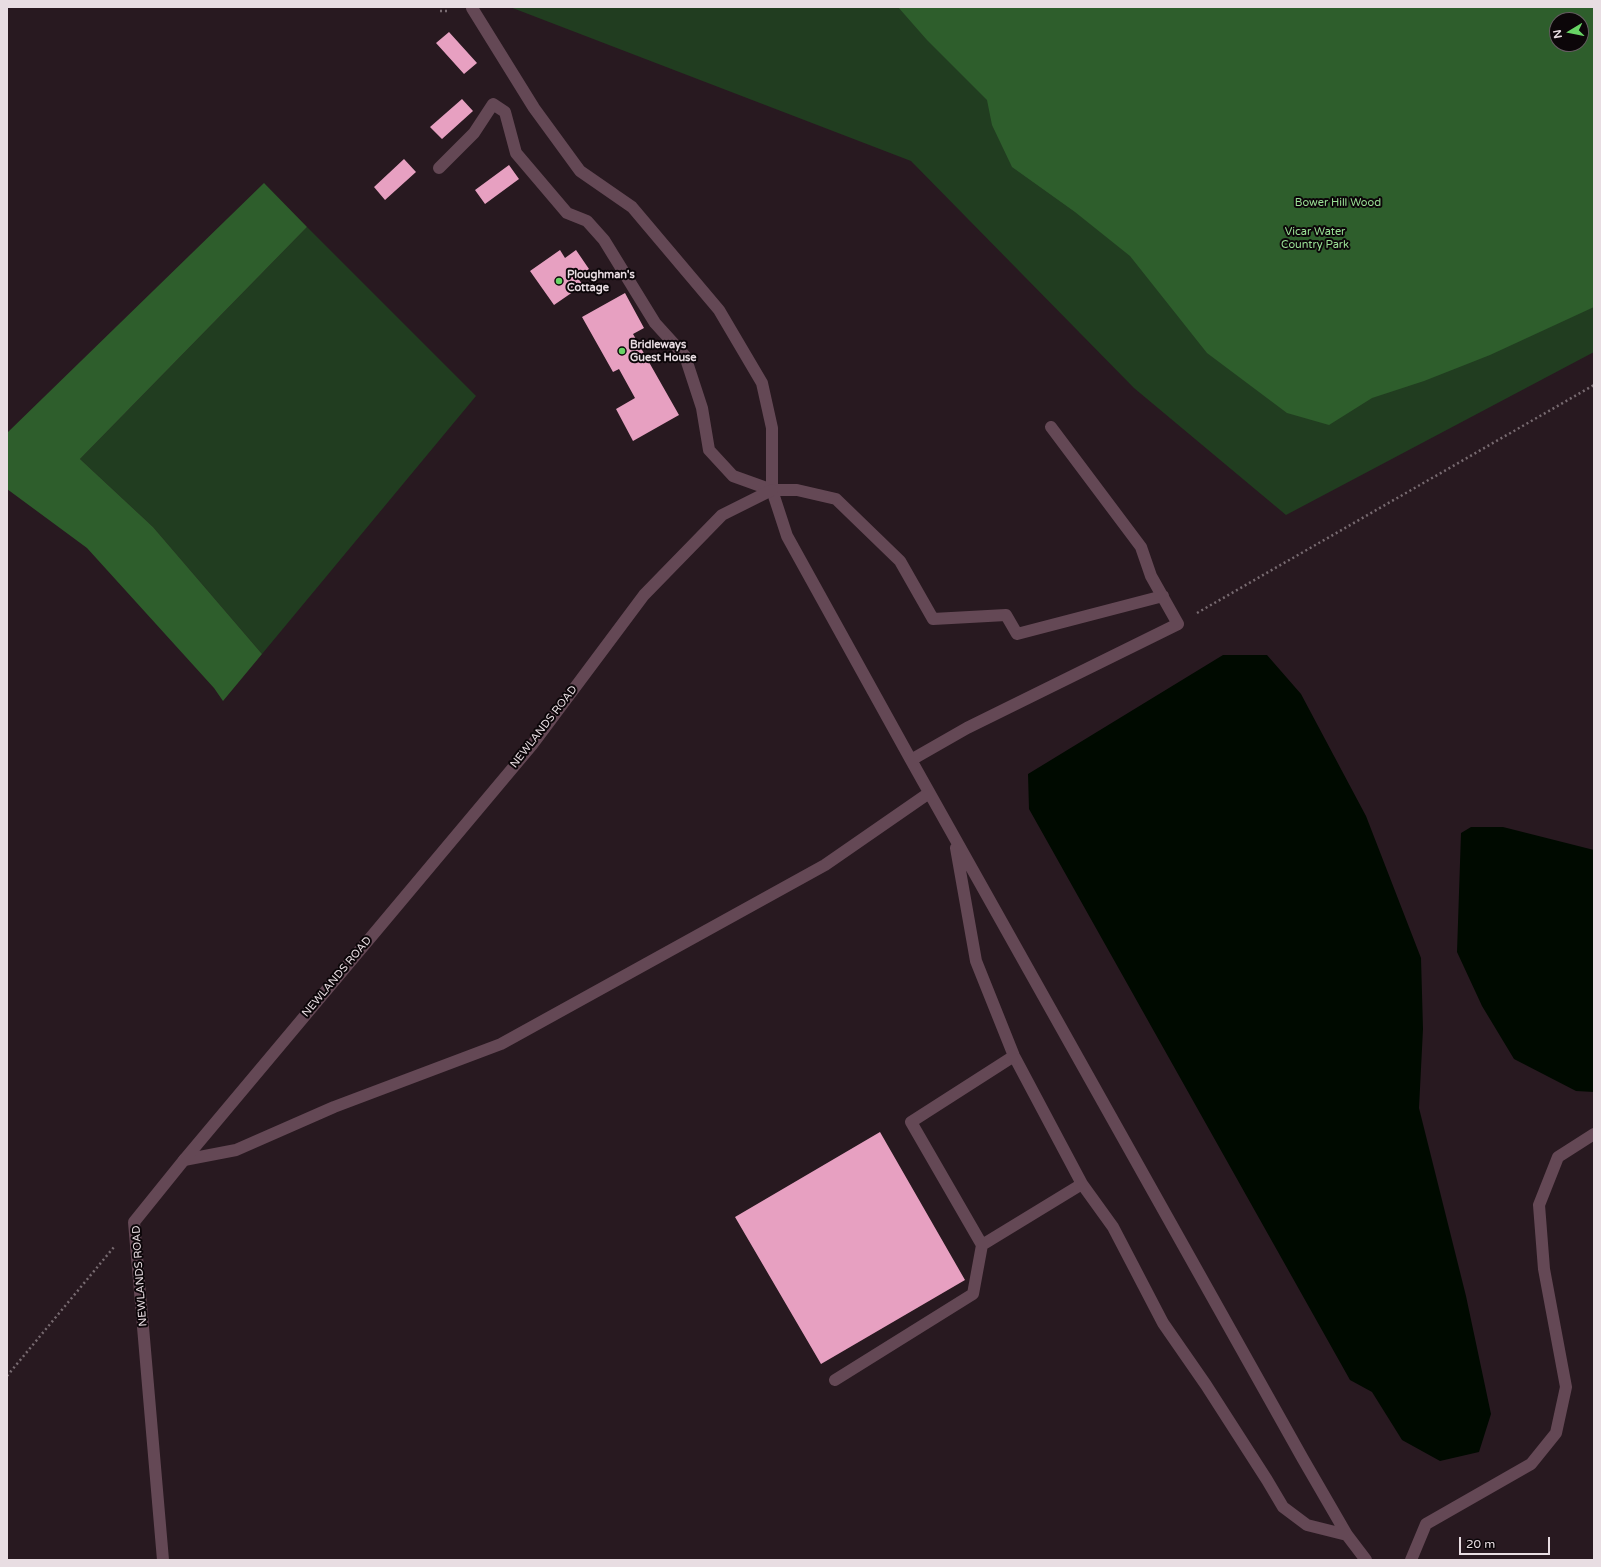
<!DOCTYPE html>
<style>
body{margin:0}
#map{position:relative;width:1601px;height:1567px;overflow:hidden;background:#281920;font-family:"Varela Round",sans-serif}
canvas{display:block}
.frame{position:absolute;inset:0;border:8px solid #e8dde2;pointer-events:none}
.north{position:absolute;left:1549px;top:12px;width:40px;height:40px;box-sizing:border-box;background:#0c0609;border:1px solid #645c60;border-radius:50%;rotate:260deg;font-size:11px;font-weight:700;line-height:16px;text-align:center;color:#e8dde2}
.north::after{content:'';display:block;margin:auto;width:14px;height:18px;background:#68d465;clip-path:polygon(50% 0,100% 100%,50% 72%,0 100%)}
.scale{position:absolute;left:1459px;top:1537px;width:91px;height:18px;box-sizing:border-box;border:2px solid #e8dde2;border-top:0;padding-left:5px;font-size:12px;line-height:14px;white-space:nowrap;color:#e8dde2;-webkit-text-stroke:3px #0c0609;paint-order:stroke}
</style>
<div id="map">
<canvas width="1601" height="1567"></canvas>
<div class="frame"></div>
<div class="north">N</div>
<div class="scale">20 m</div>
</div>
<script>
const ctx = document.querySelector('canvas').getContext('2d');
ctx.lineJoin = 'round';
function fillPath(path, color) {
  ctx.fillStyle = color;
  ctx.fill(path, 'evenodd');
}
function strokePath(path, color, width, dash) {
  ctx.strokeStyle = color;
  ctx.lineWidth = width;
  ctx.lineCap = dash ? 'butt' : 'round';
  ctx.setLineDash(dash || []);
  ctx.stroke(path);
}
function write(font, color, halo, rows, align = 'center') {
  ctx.font = font + ' "Varela Round",sans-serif';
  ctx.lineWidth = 4;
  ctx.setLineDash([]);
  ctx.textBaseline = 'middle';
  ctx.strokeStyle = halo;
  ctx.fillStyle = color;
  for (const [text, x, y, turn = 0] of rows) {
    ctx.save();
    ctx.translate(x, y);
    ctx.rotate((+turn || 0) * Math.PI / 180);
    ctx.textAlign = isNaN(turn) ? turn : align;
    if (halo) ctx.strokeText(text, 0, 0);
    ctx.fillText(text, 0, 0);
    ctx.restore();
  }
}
fillPath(new Path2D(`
 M510,7H1594V352L1286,515L1134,388L911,161ZM1557,20H1581V44H1557Z
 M307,227L476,396L262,654L153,527L80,459Z`), '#213d20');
fillPath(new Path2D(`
 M898,7H1594V307L1490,355L1424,381L1372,398L1329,425L1287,413L1207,353L1130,256L1075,212L1012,167L992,125L987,100L927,40ZM1557,20H1581V44H1557Z
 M264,183L307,227L80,459L153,527L262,654L223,701L214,688L87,548L7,489V433Z`), '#2e5e2c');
fillPath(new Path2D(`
 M1223,655H1267L1301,694L1366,816L1421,958L1423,1029L1419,1108L1466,1296L1491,1414L1479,1452L1440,1461L1402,1440L1372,1392L1350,1380L1029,809L1028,774Z
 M1471,827H1503L1594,850V1092L1576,1091L1514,1059L1482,1006L1457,952L1461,833Z`), '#000a00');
fillPath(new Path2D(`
 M449,32L477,63L464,74L436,43Z
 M462,99L473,111L442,139L430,127Z
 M404,159L416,172L385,200L374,187Z
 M509,165L519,179L485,204L475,190Z
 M560,250L565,258L576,250L589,269L577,277L583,285L554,305L530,271Z
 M625,293L644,328L633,334L679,415L633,441L616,409L635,398L619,369L613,372L582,317Z
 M880,1132L965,1280L821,1364L735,1217Z`), '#e7a0c1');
strokePath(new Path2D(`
 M440,11H450
 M1197,613L1594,385
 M7,1376L114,1247`), '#786b71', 2.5, [2, 3]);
strokePath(new Path2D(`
 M472,8L534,108L580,171L632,207L719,310L762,383L772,428V490L787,536L911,760L1303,1459L1347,1535L1366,1560
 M439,168L474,133L493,104L505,112L516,153L567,213L587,221L604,240L655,323L685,356L702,408L709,450L733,476L772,490H797L836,499L900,561L933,619L1006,615L1017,634L1163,596
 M911,760L967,728L1178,624L1151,576L1141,547L1051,427
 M956,848L976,961L1014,1056L1082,1184L1113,1227L1163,1323L1206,1385L1267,1480L1283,1507L1307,1525L1347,1535
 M184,1160L236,1150L334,1107L501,1044L825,865L929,793
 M982,1245L911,1122L1014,1056
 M835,1380L973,1294L982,1245L1082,1184
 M1411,1560L1426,1524L1531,1464L1556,1433L1566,1387L1544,1269L1539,1205L1558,1157L1594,1134`), '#644855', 12);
strokePath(new Path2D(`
 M163,1560L134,1222L184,1160L532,745L644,595L722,515L772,490`), '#644855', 12);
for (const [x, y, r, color] of [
 [559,281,4,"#68d465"],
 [622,351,4,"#68d465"]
]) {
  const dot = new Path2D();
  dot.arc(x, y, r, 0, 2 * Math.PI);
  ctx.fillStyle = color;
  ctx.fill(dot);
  strokePath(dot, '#0c0609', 1.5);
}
write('11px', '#9ae096', '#0c0609', [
 ["Bower Hill Wood",1338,203],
 ["Vicar Water",1315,232],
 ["Country Park",1315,245]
]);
write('bold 11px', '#e8dde2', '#0c0609', [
 ["Ploughman's",567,275],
 ["Cottage",567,288],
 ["Bridleways",630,345],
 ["Guest House",630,358]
], 'left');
write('11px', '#e8dde2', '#0c0609', [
 ["NEWLANDS ROAD",544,727,-52],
 ["NEWLANDS ROAD",337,977,-50],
 ["NEWLANDS ROAD",140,1276,-94]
]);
</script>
